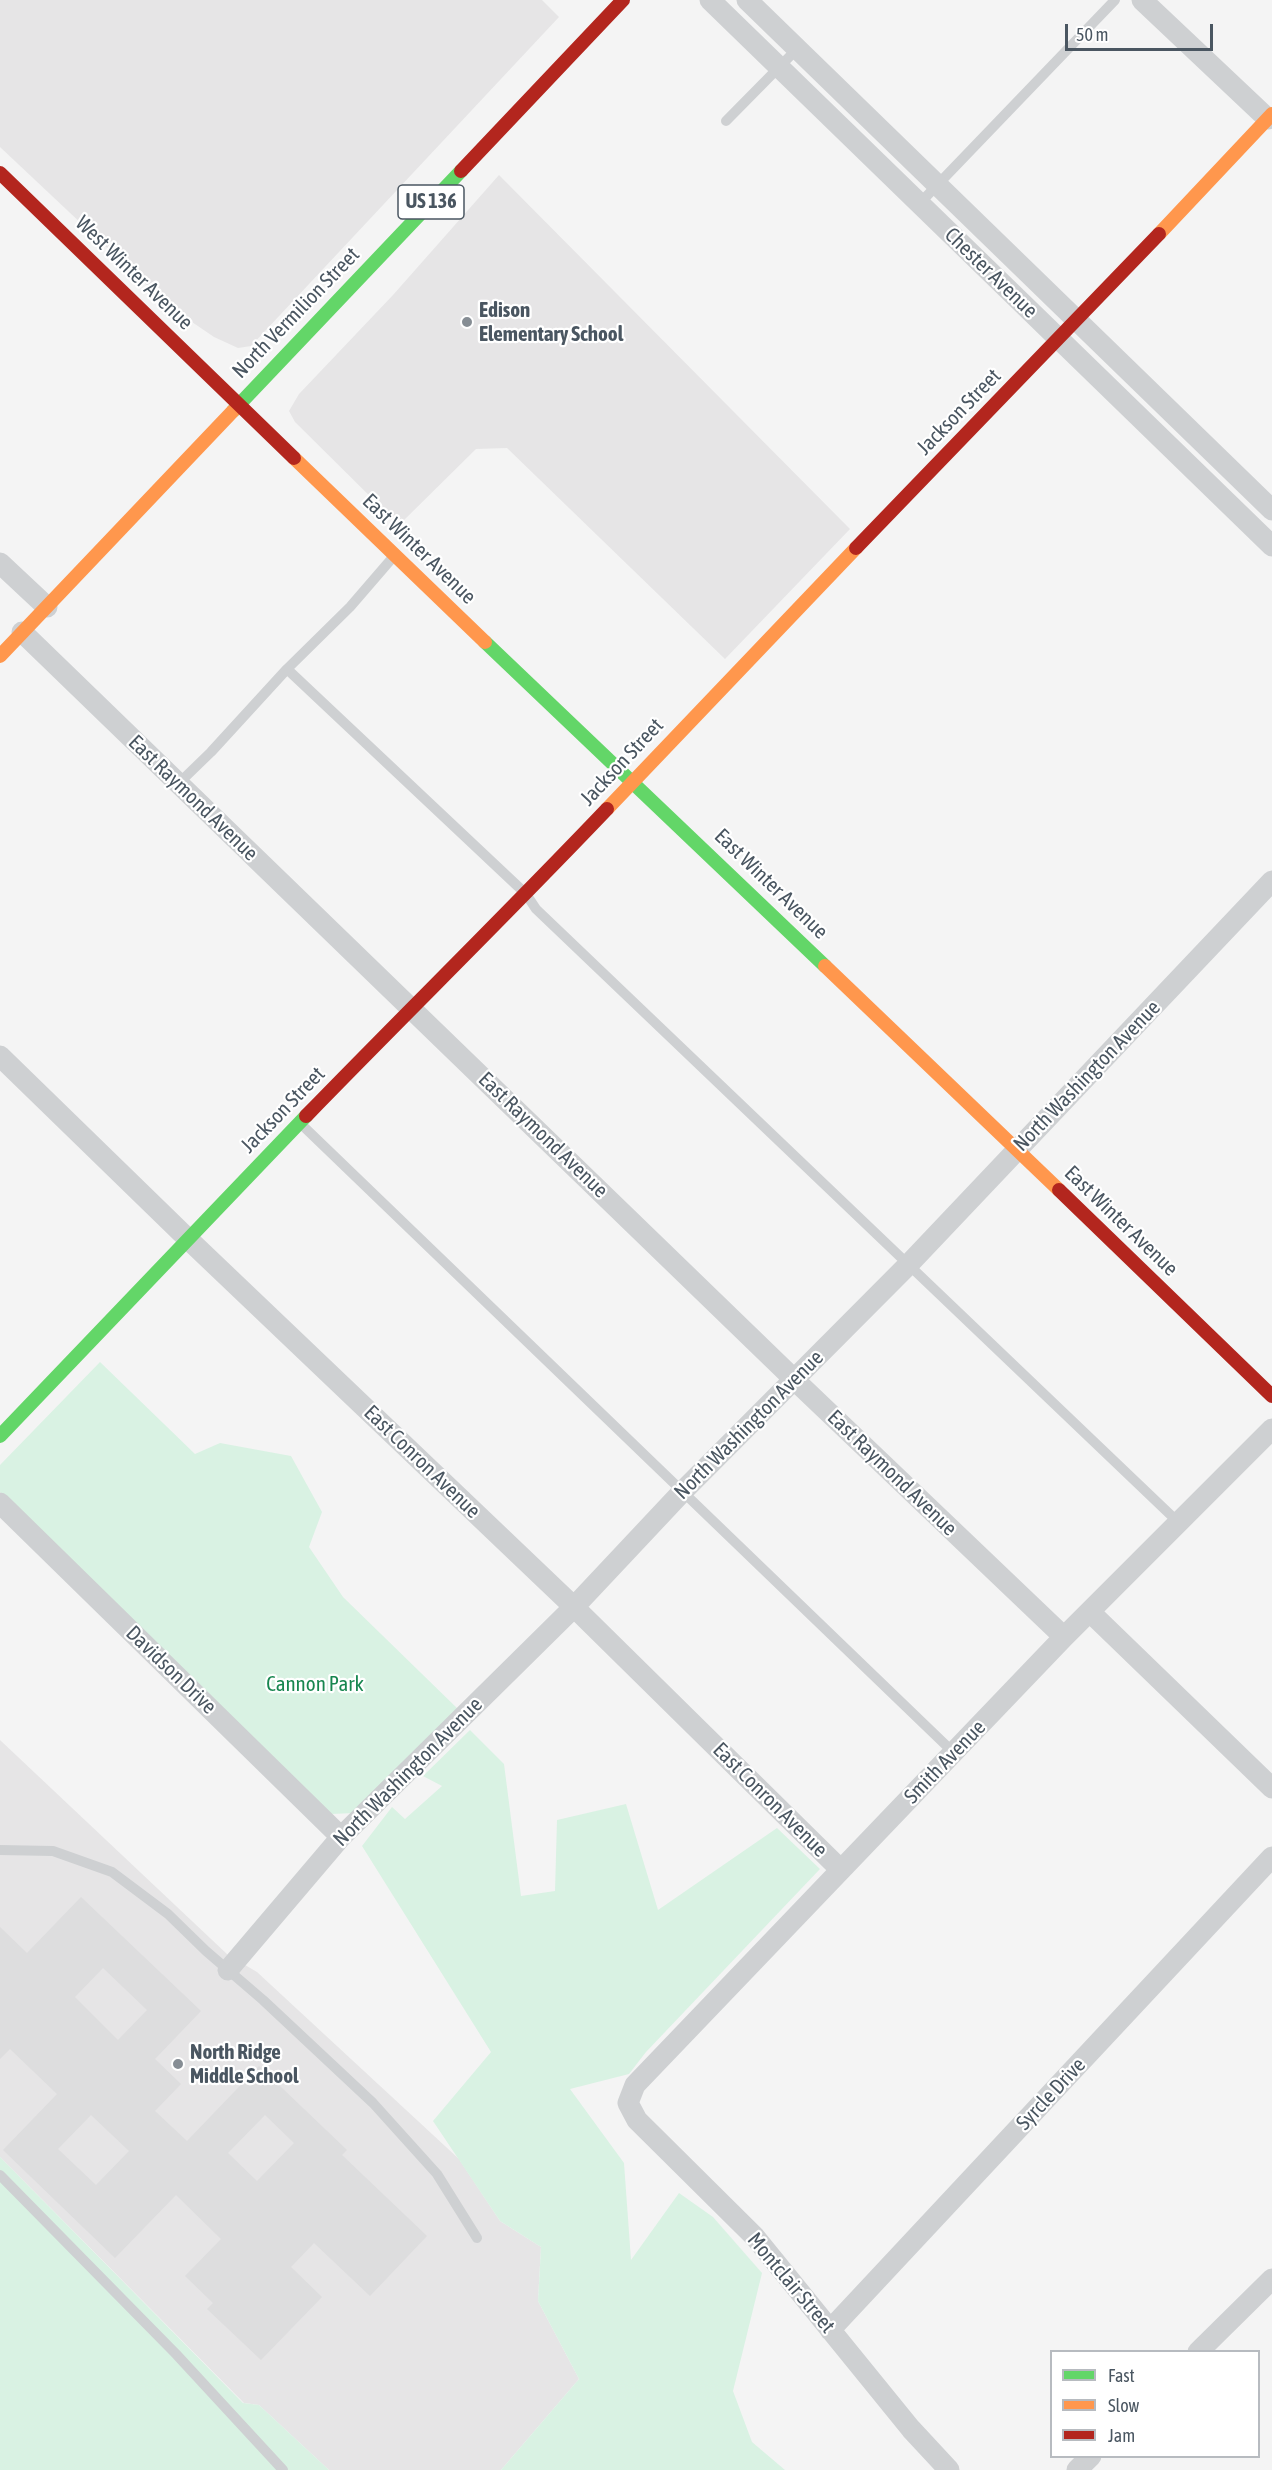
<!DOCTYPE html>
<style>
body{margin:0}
#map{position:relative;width:1272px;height:2470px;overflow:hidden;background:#f4f4f4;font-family:"Asap Condensed",sans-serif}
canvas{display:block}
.legend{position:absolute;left:1050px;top:2350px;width:210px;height:108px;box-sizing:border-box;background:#fff;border:2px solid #b7bbc0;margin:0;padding:8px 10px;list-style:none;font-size:18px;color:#4a5661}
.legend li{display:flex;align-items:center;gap:12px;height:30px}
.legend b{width:30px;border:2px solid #b7bbc0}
.scale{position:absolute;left:1065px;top:24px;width:148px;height:27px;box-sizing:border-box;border:3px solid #4a5661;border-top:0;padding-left:8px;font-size:18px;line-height:21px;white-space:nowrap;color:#4a5661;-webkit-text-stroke:4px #fff;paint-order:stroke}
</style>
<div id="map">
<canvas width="1272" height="2470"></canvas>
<ul class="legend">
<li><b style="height:8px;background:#63d668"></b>Fast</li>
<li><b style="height:8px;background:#ff974d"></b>Slow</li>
<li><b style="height:8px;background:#b3261e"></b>Jam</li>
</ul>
<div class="scale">50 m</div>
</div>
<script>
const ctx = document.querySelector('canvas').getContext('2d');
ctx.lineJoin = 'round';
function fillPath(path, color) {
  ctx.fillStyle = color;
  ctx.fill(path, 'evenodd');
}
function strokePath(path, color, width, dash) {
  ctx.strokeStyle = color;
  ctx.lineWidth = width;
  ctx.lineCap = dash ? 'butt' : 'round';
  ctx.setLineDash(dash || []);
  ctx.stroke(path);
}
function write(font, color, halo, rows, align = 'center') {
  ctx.font = font + ' "Asap Condensed",sans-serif';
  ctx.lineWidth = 4.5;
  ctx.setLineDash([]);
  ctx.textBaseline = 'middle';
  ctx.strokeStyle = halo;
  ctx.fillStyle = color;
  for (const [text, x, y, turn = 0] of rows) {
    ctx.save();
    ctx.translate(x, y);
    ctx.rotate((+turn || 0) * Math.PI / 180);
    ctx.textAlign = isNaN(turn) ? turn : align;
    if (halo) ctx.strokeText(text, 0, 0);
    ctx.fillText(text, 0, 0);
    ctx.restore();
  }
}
fillPath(new Path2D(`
 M0,0H542L559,17L251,346L238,348L214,337L170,307L0,147Z
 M499,175L850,529L725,659L507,448L476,449L399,525L295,422L289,411L299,394L393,295Z
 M0,1740L228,1955L257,1972L459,2159L500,2221L541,2247L538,2301L579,2379L501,2470H329L259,2405L244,2403L0,2157Z`), '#e6e5e6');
fillPath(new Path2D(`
 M100,1362L195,1454L220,1443L291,1456L322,1512L309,1547L343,1597L459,1710L355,1813L331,1814L0,1492V1465Z
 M470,1730L504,1764L521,1896L555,1891L557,1820L626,1804L658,1910L777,1828L820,1869L646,2052L629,2074L570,2089L624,2163L631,2260L679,2193L713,2217L762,2273L733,2391L752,2442L785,2470H501L579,2379L538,2301L541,2247L500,2221L433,2121L491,2052L362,1846L392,1807L405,1819L442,1786L423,1776Z
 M0,2157L243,2403L259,2405L329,2470H0Z`), '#d9f2e3');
fillPath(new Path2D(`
 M81,1897L201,2011L155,2059L181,2084L155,2111L187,2141L259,2066L347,2150L342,2155L427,2236L370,2296L314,2243L291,2267L322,2297L261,2360L207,2309L213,2303L185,2276L221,2239L176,2195L115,2258L3,2150L57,2094L10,2049L0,2059V1927L27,1953ZM103,1968L147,2010L118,2040L75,1997ZM91,2115L129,2151L96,2185L58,2149ZM265,2115L294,2143L257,2181L228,2153Z`), '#ddddde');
strokePath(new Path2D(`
 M726,121L797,49
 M920,203L1115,0
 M287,669L526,894L536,909L1178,1522
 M178,784L211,752L287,669L350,607L394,556
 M302,1125L954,1753
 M0,1850L53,1851L112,1872L168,1914L206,1951L263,2000L373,2103L437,2174L477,2238
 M0,2175L176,2354L283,2470`), '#ced0d2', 10);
strokePath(new Path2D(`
 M710,0L1272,546
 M747,0L1272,510
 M1142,0L1268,119
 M0,563L47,607
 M22,632L802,1387L1064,1637
 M0,1056L188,1239L574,1607L841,1870
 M0,1503L341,1837
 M1090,1612L1272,1788
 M228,1970L341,1837L574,1607L682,1492L908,1265L1272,881
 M830,2330L1272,1857
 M1198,2352L1272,2279
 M949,2470L911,2429L755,2237L637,2120L628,2103L635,2085L1064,1637L1272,1429
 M1077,2470L1091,2456`), '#ced0d2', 21);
strokePath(new Path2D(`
 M233,411L461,171
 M485,642L825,966
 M0,1436L306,1116`), '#63d668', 14);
strokePath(new Path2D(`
 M1159,234L1272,114
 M294,458L485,642
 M0,656L233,411
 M607,809L856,548
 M825,966L1059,1190`), '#ff974d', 14);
strokePath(new Path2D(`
 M461,171L623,0
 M0,173L294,458
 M856,548L1159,234
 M306,1116C406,1013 508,913 607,809
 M1059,1190L1272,1396`), '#b3261e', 14);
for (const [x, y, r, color] of [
 [467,322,6,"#868d94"],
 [178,2064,6,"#868d94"]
]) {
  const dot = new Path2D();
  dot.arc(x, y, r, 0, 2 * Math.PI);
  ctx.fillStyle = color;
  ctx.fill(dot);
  strokePath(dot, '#fff', 2);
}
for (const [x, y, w] of [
 [431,202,66]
]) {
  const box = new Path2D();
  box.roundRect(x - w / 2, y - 17, w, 34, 4.5);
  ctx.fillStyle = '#fff';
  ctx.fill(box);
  strokePath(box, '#4a5661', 1.5);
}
write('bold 20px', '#4a5661', null, [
 ["US 136",431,202]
]);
write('21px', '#4a5661', '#fff', [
 ["West Winter Avenue",134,273,44],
 ["Chester Avenue",991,273,44],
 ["North Vermilion Street",296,313,-46],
 ["Jackson Street",959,412,-46],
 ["East Winter Avenue",419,549,44],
 ["Jackson Street",622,762,-47],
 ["East Raymond Avenue",193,798,44],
 ["East Winter Avenue",771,884,44],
 ["North Washington Avenue",1087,1076,-46],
 ["Jackson Street",283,1110,-46],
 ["East Raymond Avenue",543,1135,44],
 ["East Winter Avenue",1121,1221,44],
 ["North Washington Avenue",749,1425,-45],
 ["East Conron Avenue",422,1462,44],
 ["East Raymond Avenue",892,1473,44],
 ["Davidson Drive",171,1670,44],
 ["Smith Avenue",945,1762,-46],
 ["North Washington Avenue",408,1772,-45],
 ["East Conron Avenue",770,1800,45],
 ["Syrcle Drive",1051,2094,-47],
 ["Montclair Street",791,2283,50]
]);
write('bold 21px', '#4a5661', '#fff', [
 ["Edison",479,310],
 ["Elementary School",479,334],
 ["North Ridge",190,2052],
 ["Middle School",190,2076]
], 'left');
write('21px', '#17864f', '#fff', [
 ["Cannon Park",315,1684]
]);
</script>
